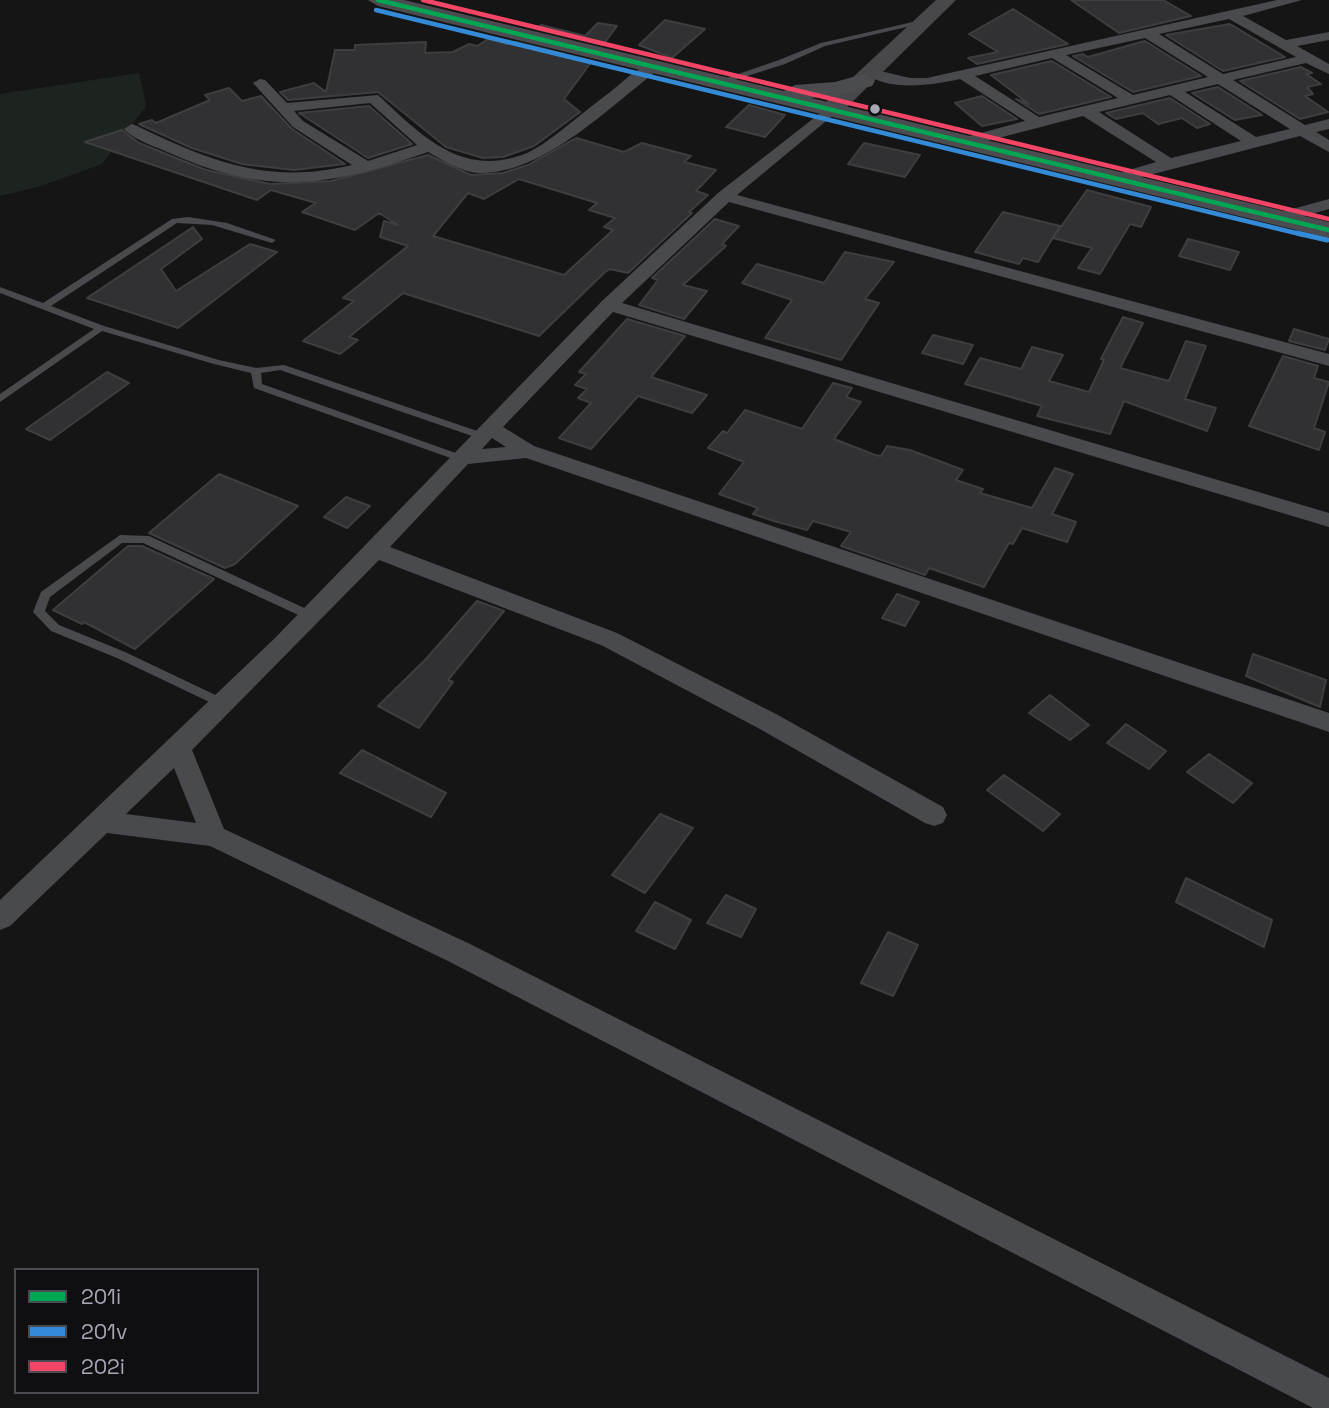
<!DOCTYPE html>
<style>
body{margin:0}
#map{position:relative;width:1329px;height:1408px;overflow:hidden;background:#151515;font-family:"Space Grotesk",sans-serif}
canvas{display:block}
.legend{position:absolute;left:14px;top:1268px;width:245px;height:126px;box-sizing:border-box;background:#0f0f11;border:2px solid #4b4c53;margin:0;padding:9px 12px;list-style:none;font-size:21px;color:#a6a8b6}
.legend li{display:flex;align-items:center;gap:14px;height:35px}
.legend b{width:35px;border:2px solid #4b4c53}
</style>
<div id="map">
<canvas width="1329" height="1408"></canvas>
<ul class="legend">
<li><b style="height:9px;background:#00a651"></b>201i</li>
<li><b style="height:9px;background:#338bd7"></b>201v</li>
<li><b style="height:9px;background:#f34667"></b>202i</li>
</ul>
</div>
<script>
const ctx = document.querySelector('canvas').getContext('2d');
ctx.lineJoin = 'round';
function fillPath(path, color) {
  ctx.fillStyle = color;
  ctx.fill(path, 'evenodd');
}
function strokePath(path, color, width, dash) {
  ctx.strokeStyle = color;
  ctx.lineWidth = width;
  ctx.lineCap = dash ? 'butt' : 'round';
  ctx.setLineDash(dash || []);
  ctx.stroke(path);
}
fillPath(new Path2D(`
 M139,73L146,106L102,164L41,186L0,196V94Z`), '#1d241f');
const building = new Path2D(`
 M1071,0H1163L1191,16L1119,33Z
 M1013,9L1068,44L977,64L968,58L998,52L969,34Z
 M665,20L705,29L672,58L639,45Z
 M598,23L617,26L603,45L536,29L541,25L585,36Z
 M1230,24L1285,57L1223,71L1166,35Z
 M488,39L507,44L516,42L592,61L564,99L580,112L534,146L503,157L483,158L446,147L378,92L288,100L280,92L314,83L326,92L335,50H355V45L426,42L425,53L453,52L469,44L477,46Z
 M1145,41L1201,76L1133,92L1073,56L1083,54L1088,57Z
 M1052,61L1111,97L1039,114L1016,99L1029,104L991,75Z
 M1301,67L1312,73L1306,74L1321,84L1307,87L1313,94L1305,96L1328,112L1300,119L1240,81Z
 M1218,87L1262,115L1235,120L1192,93Z
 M229,88L242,101L261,96L292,129L345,164L294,170L242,164L192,148L139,124L152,120L156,123L210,100L205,95Z
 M982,96L1017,119L982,126L955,103Z
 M1170,98L1210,124L1197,128L1182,118L1158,124L1143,113L1116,119L1106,113Z
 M749,105L785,115L765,137L726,127Z
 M369,106L412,144L368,158L299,113Z
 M122,130L139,143L206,170L270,184L331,181L428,155L471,175L503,173L528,165L576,138L624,152L642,143L691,156L684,162L716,170L696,191L708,195L689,212L692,213L628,273L610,269L605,272L539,336L403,293L349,337L358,340L340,354L303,341L354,301L343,298L408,246L380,237L384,221L398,225L379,213L355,230L302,212L316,203L271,190L257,200L85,142ZM519,179L597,203L589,210L615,218L604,227L613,230L564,275L433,236L468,193L484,199Z
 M864,143L920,155L905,177L848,164Z
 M1087,190L1151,207L1141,227L1130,224L1100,274L1078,268L1092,248L1053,238Z
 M1003,212L1060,226L1038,262L1023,258L1019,264L975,252Z
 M715,219L739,226L722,244L726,246L683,285L707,291L684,319L639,305L658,280L652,278Z
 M193,227L202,239L161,269L176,291L250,244L277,252L178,328L87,298Z
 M1188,239L1239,252L1230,270L1179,256Z
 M845,252L894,262L865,299L879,303L841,360L765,338L792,300L742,283L757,264L824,283Z
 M1123,317L1143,323L1120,368L1169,381L1186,341L1206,346L1185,399L1216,408L1207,431L1124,401L1110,434L1037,416L1042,406L965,384L980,358L1021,369L1032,347L1063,355L1049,381L1089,392L1104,360L1101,359Z
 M627,319L685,336L651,377L707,395L692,413L638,396L591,449L559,438L591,403L578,398L587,389L575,385L586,374L579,372Z
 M1294,329L1329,339L1325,350L1289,341Z
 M933,335L973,345L963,364L922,353Z
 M1283,356L1318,366L1314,378L1329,382L1314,428L1325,432L1319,450L1249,426Z
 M107,372L129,383L50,440L26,429Z
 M833,383L852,388L846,397L861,402L834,439L875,455L881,456L887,446L910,450L963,470L956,480L983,489L980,493L1032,508L1055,468L1073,474L1052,514L1076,522L1067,542L1022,528L1013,544L1009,543L984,587L929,568L925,575L841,546L851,532L813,521L807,530L774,521L753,514L758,508L719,494L744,462L708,448L723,431L727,433L745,410L802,429Z
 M219,474L298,506L235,564L225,568L149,533Z
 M346,497L370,506L347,528L324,517Z
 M128,546H142L214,579L135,649L84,622L82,624L53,610Z
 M897,594L919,602L905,626L882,618Z
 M477,601L504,611L448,680L453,682L419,728L378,706L426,659Z
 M1253,654L1326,680L1320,707L1246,676Z
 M1050,695L1089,725L1070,740L1029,713Z
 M1126,724L1166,751L1149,769L1107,743Z
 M362,750L446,793L431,817L340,773Z
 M1209,754L1252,783L1233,803L1187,772Z
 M1004,775L1060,814L1043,831L987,790Z
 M660,814L693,828L645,893L612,875Z
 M1186,878L1272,920L1264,947L1176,902Z
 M726,895L756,909L741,937L707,923Z
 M655,902L691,920L675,949L636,931Z
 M888,932L918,945L893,996L861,983Z`);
fillPath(building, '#313133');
strokePath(building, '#3e3e41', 2);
fillPath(new Path2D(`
 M926,19L928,20V22L825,46L785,64L722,84L715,82L779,60L821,43Z
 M188,217L227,223L276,240L272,243L212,225L177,223L51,306L104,326L219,360L256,368L284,365L486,434V438H478L280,370L261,373L262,384L464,456L465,458L464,460H456L254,388L251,373L214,364L102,331L0,402V394L94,329L0,293V287L43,303L172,219Z
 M120,535L149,536L315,613L317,616L315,619H307L143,543H122L50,597L45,611L59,625L125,652L228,701L230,704L228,707H220L117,658L51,631L33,612L41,592Z`), '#494a4e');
fillPath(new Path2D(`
 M1277,0H1302L1243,16L1286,40L1329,32V40L1297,46L1329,64V74L1306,63L1233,80L1305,125L1329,119V129L1316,132L1329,140V152L1300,136L1115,184L1107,179L1109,176L1156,162L1083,116L964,147L956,142L959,139L1025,121L960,79C934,85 887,92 865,73L872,69L910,78H927ZM1229,19L1296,57L1223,74L1159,34ZM1145,38L1208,77L1133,95L1066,55ZM1052,58L1118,98L1039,117L975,76ZM1218,84L1290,129L1256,137L1185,92ZM1170,95L1241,141L1171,158L1099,112Z
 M653,63L660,67L658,70C609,107 543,175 478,173C462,172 442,160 428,152C332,186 269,197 172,154C157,147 135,141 124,129L132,124L137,126C212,162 269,185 352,165L293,127L253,83L260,79L265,80L287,103L378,95C422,136 462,179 527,153C548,144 584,111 605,96C619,86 636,67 653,63ZM370,103L417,145L368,161L303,121L294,111Z
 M832,104L837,106V112L737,195L1329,354V366L729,202L622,303L1329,513V527L613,312L503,427L534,446L1329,713V732L526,458L468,464L390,547L617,633L776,714L943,807L947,815L943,823L934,826L925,823L758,728L601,645L379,560L192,750L224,829L468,943L1329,1378V1408H1313L448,961L210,846L107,833L10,926L0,930V900L275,638L602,301L718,193ZM492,438L506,447L482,449ZM174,768L196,823L126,814Z
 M1329,199V209L1280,223L1272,218L1274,214Z`), '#494a4e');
fillPath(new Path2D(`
 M936,0H956L840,114H824L821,109L824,104Z`), '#48484c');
fillPath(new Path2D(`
 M368,0H404L784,91L795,85L835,82L864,74L875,81L872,86L837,96L811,98L1329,222V238L378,6Z`), '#4b4c50');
strokePath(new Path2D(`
 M378,0L1329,230`), '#00a651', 4.5);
strokePath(new Path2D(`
 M376,10L1304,235`), '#338bd7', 4.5);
strokePath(new Path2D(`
 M1297,233L1327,240`), '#338bd7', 5);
strokePath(new Path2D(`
 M423,0L1329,219`), '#f34667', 4.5);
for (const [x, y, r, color] of [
 [875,109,6,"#a6a8b6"]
]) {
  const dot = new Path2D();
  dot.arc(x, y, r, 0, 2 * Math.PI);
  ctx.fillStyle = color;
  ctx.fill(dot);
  strokePath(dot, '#0f0f11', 2.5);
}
</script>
